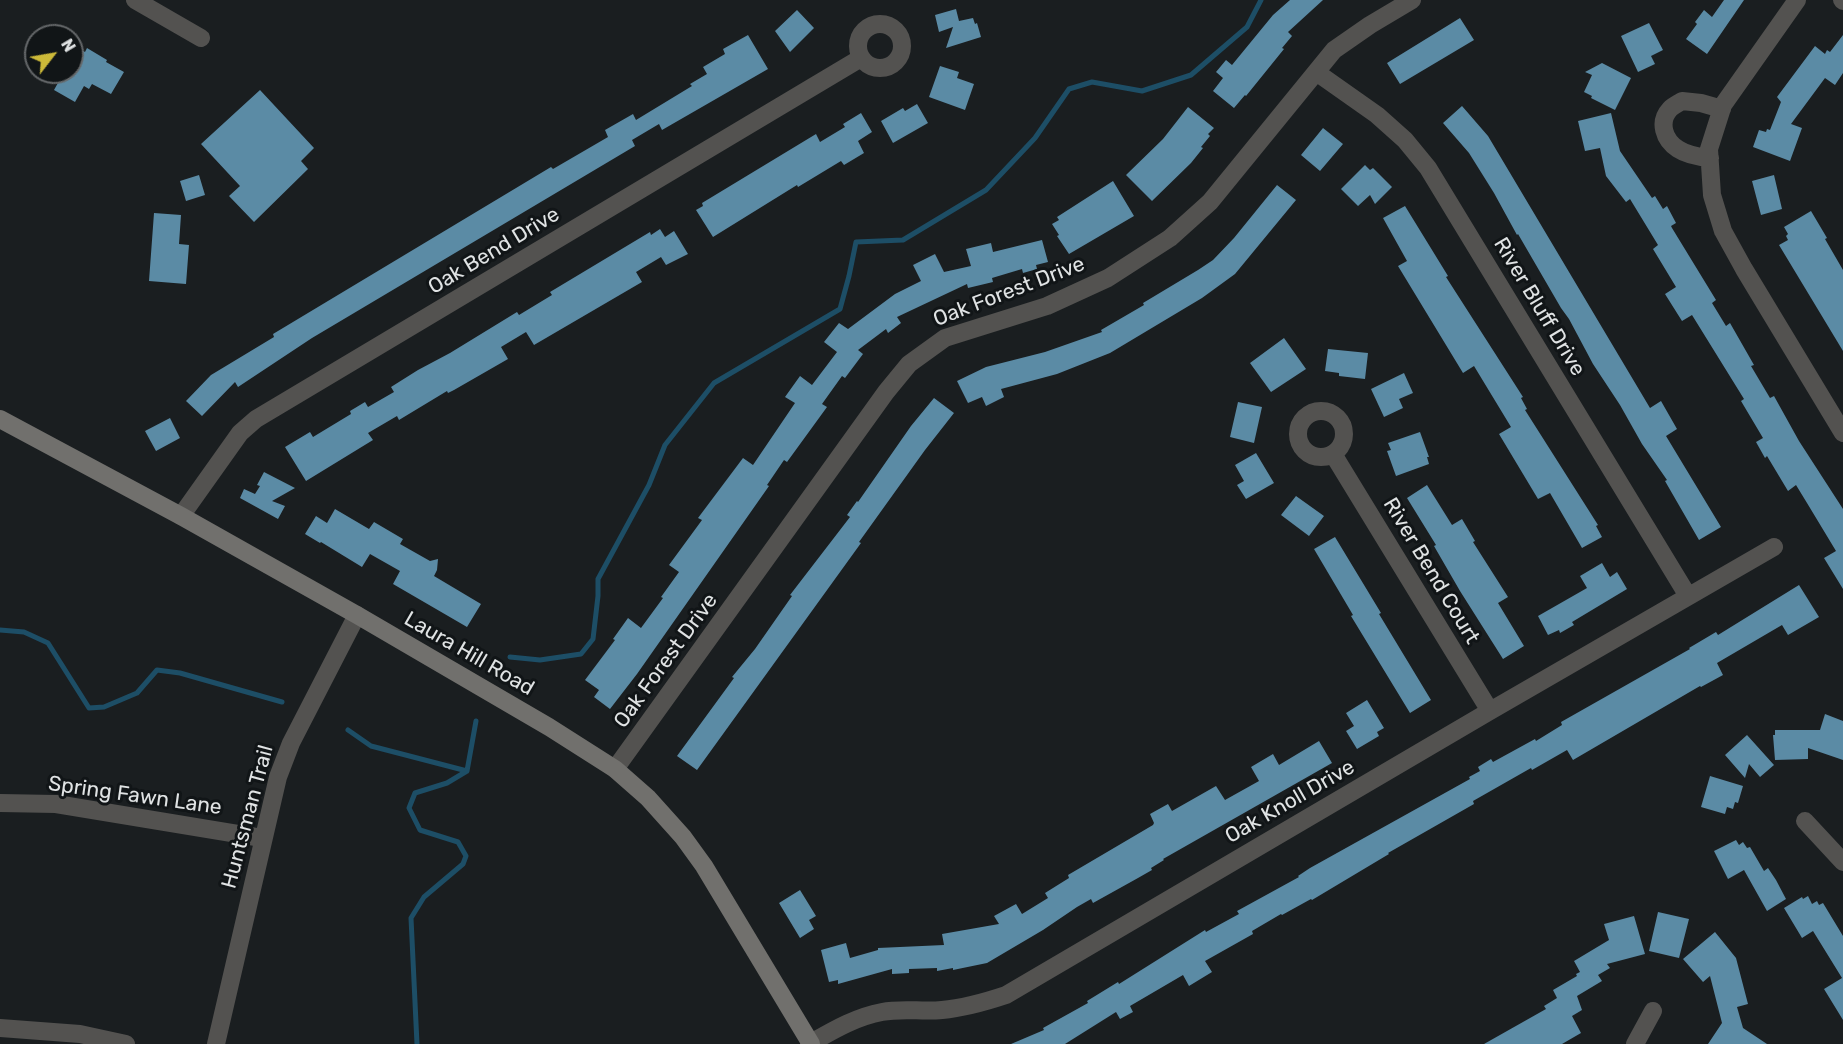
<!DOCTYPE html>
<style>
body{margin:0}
#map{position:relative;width:1843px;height:1044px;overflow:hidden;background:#1a1e20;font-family:Rubik,sans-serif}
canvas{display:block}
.north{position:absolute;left:24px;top:24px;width:60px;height:60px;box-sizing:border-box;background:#111517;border:2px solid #646769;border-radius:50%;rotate:59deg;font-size:16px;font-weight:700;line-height:24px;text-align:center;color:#e0e3e4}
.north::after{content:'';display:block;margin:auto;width:21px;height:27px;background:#ccb939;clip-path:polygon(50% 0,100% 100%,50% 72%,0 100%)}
</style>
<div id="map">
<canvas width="1843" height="1044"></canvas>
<div class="north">N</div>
</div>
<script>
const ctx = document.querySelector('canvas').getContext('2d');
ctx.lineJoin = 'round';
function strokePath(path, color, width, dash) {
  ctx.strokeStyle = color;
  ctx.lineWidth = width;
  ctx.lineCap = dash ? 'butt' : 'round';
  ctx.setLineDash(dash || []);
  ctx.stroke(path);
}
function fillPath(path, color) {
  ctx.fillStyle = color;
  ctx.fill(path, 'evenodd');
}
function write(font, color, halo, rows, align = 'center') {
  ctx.font = font + ' Rubik,sans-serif';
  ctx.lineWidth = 6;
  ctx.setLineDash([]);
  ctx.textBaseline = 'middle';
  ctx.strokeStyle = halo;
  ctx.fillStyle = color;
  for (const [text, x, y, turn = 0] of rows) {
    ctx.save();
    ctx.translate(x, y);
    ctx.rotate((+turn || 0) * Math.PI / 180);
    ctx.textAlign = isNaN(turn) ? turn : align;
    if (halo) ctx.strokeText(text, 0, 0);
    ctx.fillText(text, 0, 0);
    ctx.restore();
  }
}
strokePath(new Path2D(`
 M0,630L24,632L48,643L89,708L104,707L137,693L157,670L180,673L282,702
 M510,657L540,660L581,654L593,639L598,596V579L649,485L665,445L714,383L840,309L849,276L856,242L903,240L986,190L1035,138L1069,89L1092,82L1142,91L1191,75L1247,27L1261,0
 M348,730L371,746L467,771
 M417,1044L411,918L424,897L463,864L466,856L458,842L420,830L409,808L415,793L447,783L467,771L476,721`), '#1d4e66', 5);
fillPath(new Path2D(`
 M1290,0H1323L1288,32L1292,36L1282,48L1284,49L1246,96L1245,95L1234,108L1213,91L1223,78L1216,72L1226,60L1232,65L1273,15Z
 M1724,0H1744L1707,54L1686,39L1697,24L1695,22L1704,10L1712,17Z
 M956,9L959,21L973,18L975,24L977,23L981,37L946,48L953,27L939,32L935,15Z
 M797,10L814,28L790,52L775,31Z
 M1460,18L1474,40L1400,84L1387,63Z
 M1649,23L1663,50L1651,56L1655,64L1638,72L1621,36Z
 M748,35L768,69L662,130L659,124L632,140L635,146L312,338L238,387L235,382L202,416L186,401L211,375L274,337L273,334L551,167L553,169L608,137L605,130L633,114L636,120L692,86L690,84L707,74L703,67L725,54L723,49Z
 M1843,35V73L1835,85L1825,78L1791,124L1802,128L1790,161L1753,147L1759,130L1766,132L1767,129L1770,130L1781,102L1777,97L1815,46L1825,54L1827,50L1830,52Z
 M72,44L85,52L87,48L107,60L106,62L124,72L111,94L92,84L89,89L84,86L75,102L54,90L64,72H72Z
 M1602,63L1631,78L1615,110L1591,98L1592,96L1584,92L1592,75L1585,72Z
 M940,66L959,72L957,78L974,84L965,110L929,97Z
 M260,90L314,148L301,161L308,169L254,222L229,196L240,186L201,144Z
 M917,104L928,123L893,143L881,121L903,108L905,111Z
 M1462,106L1488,136L1650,408L1661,401L1677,429L1666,436L1721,527L1699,540L1665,481L1667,480L1642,444L1620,405L1593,364L1569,319L1561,308L1518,234L1517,235L1494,193L1469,153L1443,123Z
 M1188,107L1214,128L1208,134L1210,136L1201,147L1203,148L1191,163L1152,201L1126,175L1163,139Z
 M861,113L872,132L858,141L864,153L844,165L841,161L798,187L797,185L713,237L696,210L703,206L702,203L816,134L820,142L845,127L843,124Z
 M1611,113L1620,151L1652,198L1655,196L1663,209L1667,206L1676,223L1671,226L1672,228L1716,300L1712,303L1726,326L1730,323L1754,365L1751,366L1770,398L1774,396L1799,441L1843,509V589L1824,558L1836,551L1807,503L1796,485L1788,491L1767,456L1765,458L1756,442L1763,438L1741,401L1744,399L1692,315L1682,321L1665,294L1676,287L1653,249L1658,245L1630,199L1626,202L1606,176L1600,148L1585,151L1578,121Z
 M1323,128L1343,144L1320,171L1301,155Z
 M1365,165L1370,170L1373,168L1392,187L1375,204L1370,195L1358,206L1341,189Z
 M199,175L205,195L186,201L180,181Z
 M1774,175L1782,209L1761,215L1752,181Z
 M1113,181L1134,216L1069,254L1057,236L1059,235L1052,224L1059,220L1057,217Z
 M1277,185L1296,200L1235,274L1202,298L1110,353L1057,374L1001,389L1004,397L986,406L982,397L968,403L957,381L986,367L1045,352L1102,332L1101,330L1144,305L1143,303L1198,270L1213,260L1234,238Z
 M1405,206L1448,276L1446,277L1523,397L1521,398L1527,409L1525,410L1598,525L1596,526L1602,537L1582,548L1550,493L1538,499L1499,434L1511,427L1474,366L1463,373L1398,266L1407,261L1383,218Z
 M1811,211L1827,238L1825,239L1843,270V351L1779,245L1788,240L1786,236L1788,234L1784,227Z
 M154,213L181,215L179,244L189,245L186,284L149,281Z
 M660,229L665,237L674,231L688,254L666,265L661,257L636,272L642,282L534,345L526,332L501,347L508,359L454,390L448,393L447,391L399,420L397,416L368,433L373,440L306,481L285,447L310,432L313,437L351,414L350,411L365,402L368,407L394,392L391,387L418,370L450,353L517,312L519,315L552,295L550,292L650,232L651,235Z
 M1042,240L1048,262L1036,265L1037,269L1023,273L1022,269L992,278L993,282L968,288L967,284L897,317L901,323L888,333L886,329L858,350L863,354L845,378L842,376L822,404L827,407L787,462L784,460L767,485L769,486L637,674L610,709L594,697L599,690L585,680L615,640L613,639L628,618L641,628L663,598L661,597L679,572L669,565L702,520L698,518L743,458L753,465L795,403L785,397L800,376L812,385L837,352L824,342L839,323L848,329L895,294L921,281L913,265L935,254L944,272L971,266L966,249L991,243L993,252Z
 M1284,338L1306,369L1271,392L1250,363Z
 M1328,349L1368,353L1365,379L1339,376V373L1325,371Z
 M1404,373L1413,393L1399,399L1403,408L1384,417L1371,389Z
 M934,398L954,413L925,450L859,542L861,543L697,770L677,756L734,678L732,677L755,649L792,596L790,595L850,517L847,515L857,501L858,502L911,426Z
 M1238,402L1262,407L1254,443L1230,437Z
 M170,418L180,438L156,451L145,431Z
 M1420,432L1429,457H1427L1429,464L1396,476L1387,451L1391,450L1388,443Z
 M1256,453L1274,483L1246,499L1237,485L1244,481L1235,465Z
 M264,472L295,488L272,501L285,506L278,519L240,498L244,489L255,494L260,486L257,485Z
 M1427,485L1452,525L1462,519L1475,541L1473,542L1508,597L1498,603L1524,646L1503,659L1460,591L1434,546L1436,545L1407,498Z
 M1296,496L1324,516L1309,536L1281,515Z
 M335,509L369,529L374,522L403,539L400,544L430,561L438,559L437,570L434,576L481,604L467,627L393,584L400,571L370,554L362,567L321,542L320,543L305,534L316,516L327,523Z
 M1335,537L1381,613L1379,614L1431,700L1410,713L1351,616L1353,615L1314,549Z
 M1602,563L1610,577L1617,572L1627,589L1572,622L1574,625L1560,633L1559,630L1548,635L1538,616L1587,588L1580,576Z
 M1799,585L1819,617L1788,635L1782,625L1717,663L1723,675L1701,687L1700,686L1573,760L1567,750L1532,770L1531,768L1473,801L1474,804L1388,853L1389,854L1312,900L1311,899L1282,915L1281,914L1252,931L1253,934L1205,961L1212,972L1189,986L1183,975L1130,1006L1133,1012L1120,1019L1116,1012L1065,1044H1011L1044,1030L1043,1028L1088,1003L1087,1001L1118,982L1119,984L1205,930L1206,932L1239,914L1237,911L1299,877L1298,876L1310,868L1470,779L1469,777L1480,771L1478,767L1491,759L1493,762L1535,739L1536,741L1562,725L1561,722L1690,649L1689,648L1716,632L1718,635Z
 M1367,700L1384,728L1377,732L1379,736L1357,749L1346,731L1354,726L1346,713Z
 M1825,714L1843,721V760L1808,748V759L1775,760L1773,735H1775V730H1820Z
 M1747,735L1774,765L1760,777L1749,764L1745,778L1725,755Z
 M1319,741L1332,763L1163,859L1164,860L1151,868L1152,870L1138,878L1093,903L1091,899L1077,907L1043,930L987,963L953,970V968L937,971V968L909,969V973L892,974V969L838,984V980L829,982L821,950L846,943L850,958L878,950V948L944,945L942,934L999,924L994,916L1016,904L1022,914L1048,898L1045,893L1069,878L1068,875L1153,825L1154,823L1150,814L1168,804L1172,811L1216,786L1225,800L1259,781L1251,767L1273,754L1279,765Z
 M1710,776L1743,786L1738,803L1735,802L1733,809L1727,807L1725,814L1701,807Z
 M1736,840L1739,845L1743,842L1747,848L1750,847L1764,871L1768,868L1776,880L1786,899L1767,911L1744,870L1728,879L1714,851Z
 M800,890L816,916L809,920L814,929L800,938L779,903Z
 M1808,896L1812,904L1817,901L1819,905L1823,903L1843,936V1020L1824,989L1842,978L1813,931L1802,938L1784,908L1802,897L1803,899Z
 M1658,912L1689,919L1679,958L1649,951Z
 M1634,916L1645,954L1607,964L1610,968L1598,975L1602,981L1577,996L1582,1010L1572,1016L1581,1033L1562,1044H1484L1546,1009L1544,1006L1557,998L1553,990L1577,976L1576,974L1580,972L1574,961L1609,940L1604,924Z
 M1715,932L1736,958L1748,1004L1737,1007L1743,1028L1767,1044H1708L1722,1023L1710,976L1703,982L1683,959Z`), '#5b8ba5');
strokePath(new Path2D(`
 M135,0L201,38
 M1797,0L1723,105L1709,149L1712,195L1723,231L1744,269L1843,433
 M1842,0L1843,1
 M858 46a22 22 0 1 1 44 0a22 22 0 1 1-44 0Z
 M1316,72L1377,115L1405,140L1428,168L1688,596
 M1710,158C1699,157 1687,155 1678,149C1664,140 1658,122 1670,109C1673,106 1679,103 1682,101L1701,103L1722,109
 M1298 434a23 23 0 1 1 46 0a23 23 0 1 1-46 0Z
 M1333,454L1490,711
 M181,516L240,433L256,419L861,58
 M615,769L886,392L909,364L945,338L1047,306L1108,278L1170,238L1210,202L1334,50L1370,25L1412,0
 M0,803L56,804L262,838
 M1805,821L1843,862
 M0,1028L80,1034L126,1044
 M216,1044L278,777L291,743L357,615
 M809,1044C832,1031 855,1017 882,1012C902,1008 922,1012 942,1010C964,1008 985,1002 1006,995L1490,711L1774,547
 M1635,1044L1653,1011`), '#535250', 18);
strokePath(new Path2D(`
 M0,419L181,516L357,615L549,727L615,769L648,798L683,837L704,866L811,1044`), '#71706d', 18);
write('21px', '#e0e3e4', '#111517', [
 ["Oak Bend Drive",494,251,-31],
 ["Oak Forest Drive",1009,292,-21],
 ["River Bluff Drive",1539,307,59],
 ["River Bend Court",1431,571,59],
 ["Laura Hill Road",469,654,30],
 ["Oak Forest Drive",666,661,-54],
 ["Spring Fawn Lane",135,796,8],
 ["Oak Knoll Drive",1290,802,-30],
 ["Huntsman Trail",248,817,-75]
]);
</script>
